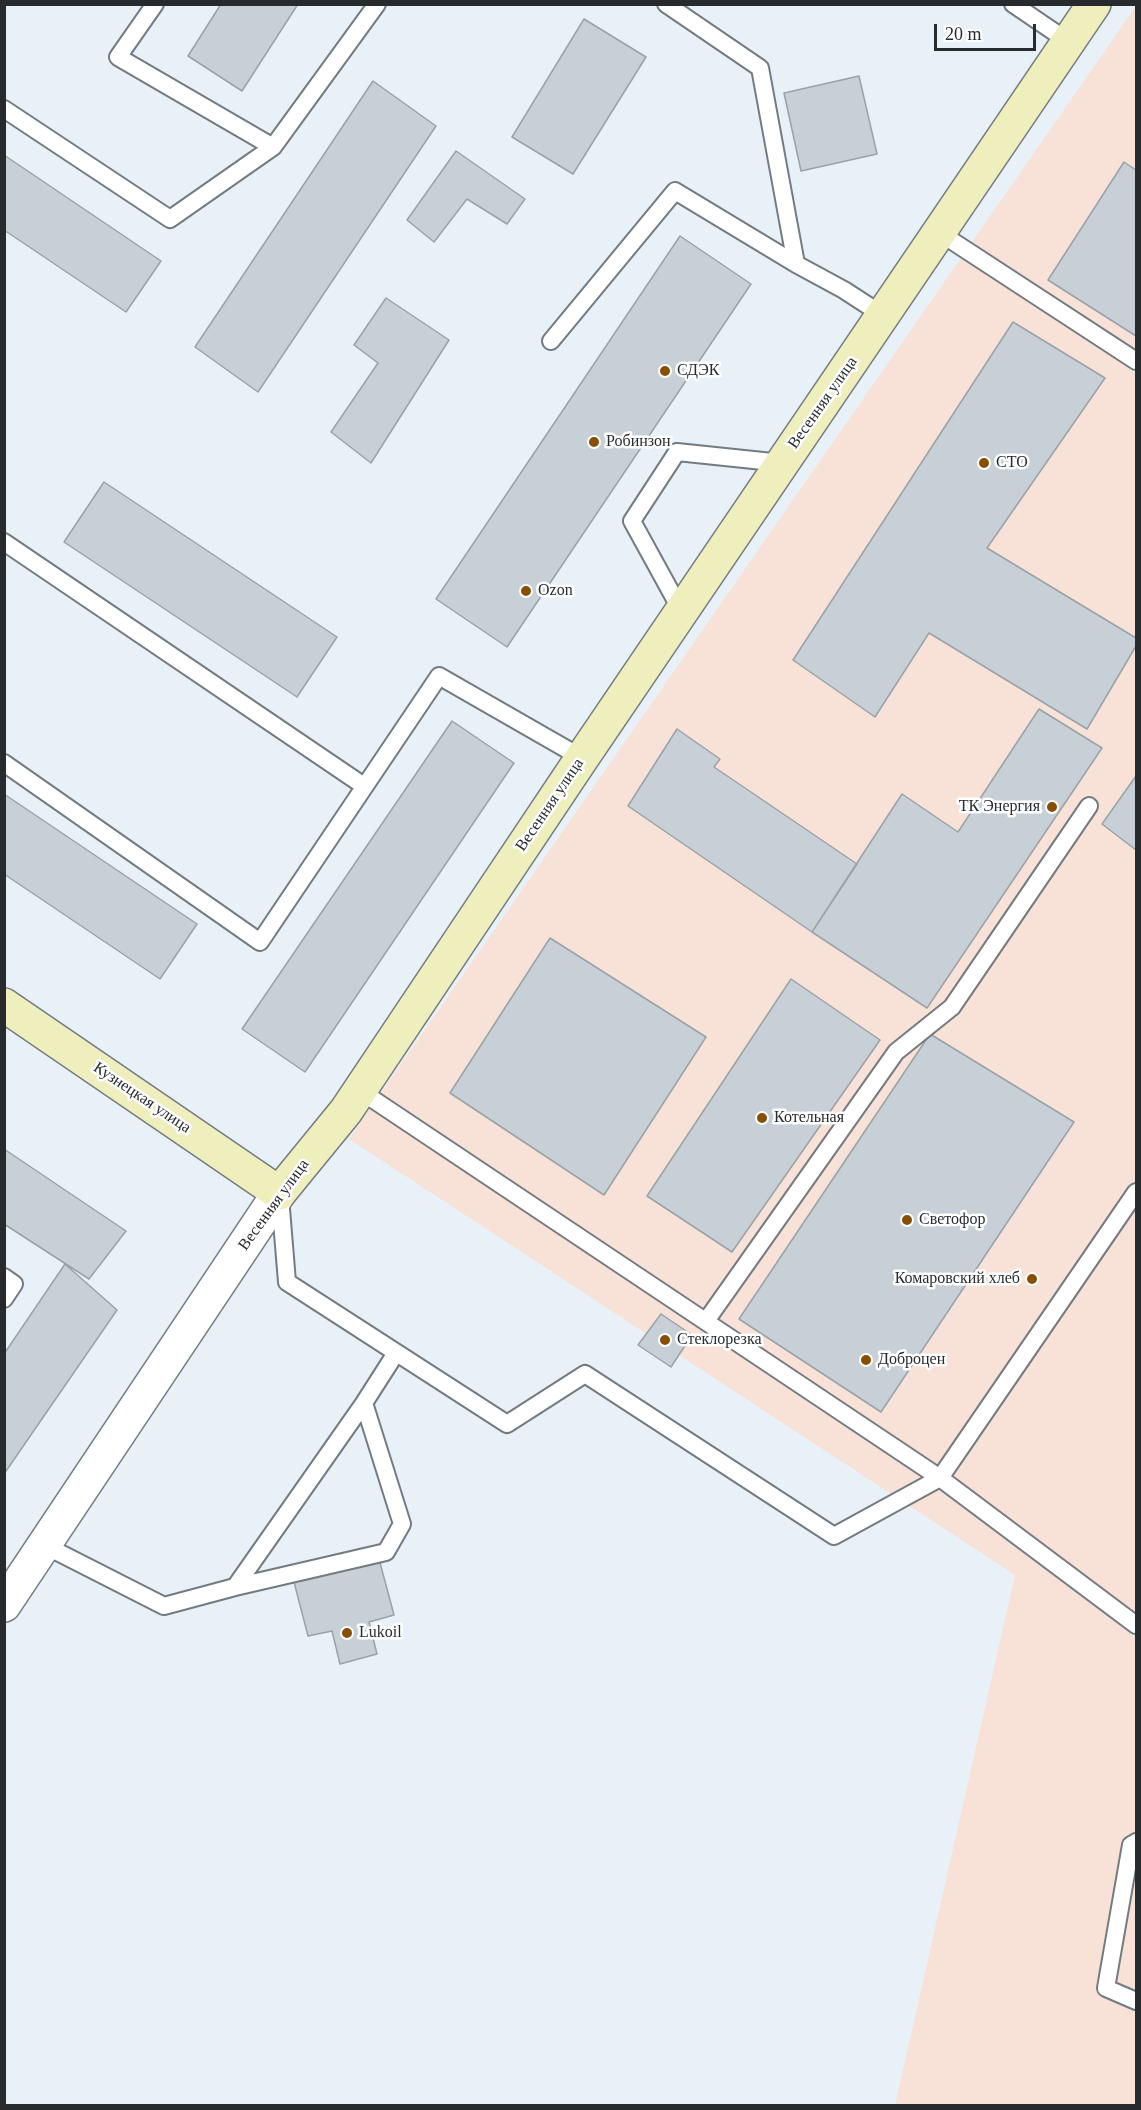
<!DOCTYPE html>
<meta charset="utf-8">
<style>
body{margin:0}
#map{position:relative;width:1141px;height:2110px;overflow:hidden;background:#e9f1f8;font-family:Georgia,serif}
canvas{display:block}
.frame{position:absolute;inset:0;border:6px solid #282b2e;pointer-events:none}
.scale{position:absolute;left:934px;top:24px;width:102px;height:27px;box-sizing:border-box;border:3px solid #282b2e;border-top:0;padding-left:8px;font-size:18px;line-height:21px;white-space:nowrap;color:#282b2e;-webkit-text-stroke:4px #fff;paint-order:stroke}
</style>
<div id="map">
<canvas width="1141" height="2110"></canvas>
<div class="frame"></div>
<div class="scale">20 m</div>
</div>
<script>
const ctx = document.querySelector('canvas').getContext('2d');
ctx.lineJoin = 'round';
function fillPath(path, color) {
  ctx.fillStyle = color;
  ctx.fill(path, 'evenodd');
}
function strokePath(path, color, width, dash) {
  ctx.strokeStyle = color;
  ctx.lineWidth = width;
  ctx.lineCap = dash ? 'butt' : 'round';
  ctx.setLineDash(dash || []);
  ctx.stroke(path);
}
function write(font, color, halo, rows, align = 'center') {
  ctx.font = font + ' Georgia,serif';
  ctx.lineWidth = 5;
  ctx.setLineDash([]);
  ctx.textBaseline = 'middle';
  ctx.strokeStyle = halo;
  ctx.fillStyle = color;
  for (const [text, x, y, turn = 0] of rows) {
    ctx.save();
    ctx.translate(x, y);
    ctx.rotate((+turn || 0) * Math.PI / 180);
    ctx.textAlign = isNaN(turn) ? turn : align;
    if (halo) ctx.strokeText(text, 0, 0);
    ctx.fillText(text, 0, 0);
    ctx.restore();
  }
}
fillPath(new Path2D(`
 M1136,6V2105H895L1015,1575L349,1139Z`), '#f8e1d6');
const building = new Path2D(`
 M221,4H298L242,91L188,56Z
 M584,19L646,57L573,174L512,137Z
 M859,76L877,154L801,171L784,93Z
 M373,81L436,126L258,392L195,347Z
 M456,151L525,199L507,224L467,199L434,242L407,220Z
 M4,155L161,261L126,312L4,230Z
 M1124,162L1136,170V336L1048,280Z
 M680,236L751,284L507,647L436,599Z
 M386,298L449,340L371,463L331,432L378,363L354,345Z
 M1013,322L1105,378L987,548L1136,638V646L1087,729L929,633L875,717L793,660Z
 M104,482L337,637L297,697L64,542Z
 M1039,709L1102,748L927,1008L812,932L902,794L958,832Z
 M452,721L514,763L305,1072L242,1029Z
 M677,729L720,759L714,767L857,864L812,932L628,806Z
 M1136,776V850L1102,824Z
 M4,794L197,924L160,979L4,874Z
 M550,938L706,1037L604,1195L450,1093Z
 M791,979L880,1040L732,1252L647,1196Z
 M930,1034L1074,1122L881,1412L739,1319Z
 M4,1149L126,1231L89,1279L4,1224Z
 M65,1264L117,1310L4,1474V1354Z
 M661,1314L692,1335L671,1367L638,1345Z
 M379,1559L394,1615L369,1622L377,1654L340,1664L332,1631L308,1636L294,1582Z`);
fillPath(building, '#c7d0d6');
strokePath(building, '#9aa2a8', 1.5);
const service = new Path2D(`
 M155,4L118,57L273,147
 M666,4L760,68L796,264L844,290L884,316
 M1013,4L1069,42
 M4,109L170,219L273,147L377,4
 M940,233L1136,361
 M551,341L675,191L796,264
 M4,542L364,786
 M682,612L632,521L677,452L782,463
 M4,763L260,942L439,676L582,758
 M359,1090L940,1478L1136,1625
 M280,1197L287,1282L507,1424L585,1374L834,1536L940,1478L1136,1192
 M4,1277L14,1284L4,1299
 M706,1321L896,1052L952,1007L1089,806
 M44,1545L164,1606L235,1587L364,1403L396,1353
 M235,1587L386,1552L402,1524L364,1403
 M1136,1842L1131,1845L1106,1988L1136,2001`);
const tertiary = new Path2D(`
 M4,1605L279,1193`);
const secondary = new Path2D(`
 M4,1005L279,1193L346,1111L582,758L1094,4`);
strokePath(service, '#737b80', 20);
strokePath(tertiary, '#737b80', 36);
strokePath(secondary, '#737b80', 36);
strokePath(service, '#fff', 16);
strokePath(tertiary, '#fff', 33);
strokePath(secondary, '#eeefbd', 33);
for (const [x, y, r, color] of [
 [665,371,6,"#884f03"],
 [594,442,6,"#884f03"],
 [984,463,6,"#884f03"],
 [526,591,6,"#884f03"],
 [1052,807,6,"#884f03"],
 [762,1118,6,"#884f03"],
 [907,1220,6,"#884f03"],
 [1032,1279,6,"#884f03"],
 [665,1340,6,"#884f03"],
 [866,1360,6,"#884f03"],
 [347,1633,6,"#884f03"]
]) {
  const dot = new Path2D();
  dot.arc(x, y, r, 0, 2 * Math.PI);
  ctx.fillStyle = color;
  ctx.fill(dot);
  strokePath(dot, '#fff', 2);
}
write('16px', '#282b2e', '#fff', [
 ["СДЭК",677,371],
 ["Робинзон",606,442],
 ["СТО",996,463],
 ["Ozon",538,591],
 ["ТК Энергия",1040,807,"right"],
 ["Котельная",774,1118],
 ["Светофор",919,1220],
 ["Комаровский хлеб",1020,1279,"right"],
 ["Стеклорезка",677,1340],
 ["Доброцен",878,1360],
 ["Lukoil",359,1633]
], 'left');
write('16px', '#282b2e', '#fff', [
 ["Весенняя улица",823,403,-55],
 ["Весенняя улица",550,805,-56],
 ["Кузнецкая улица",142,1098,34],
 ["Весенняя улица",274,1205,-54]
]);
</script>
